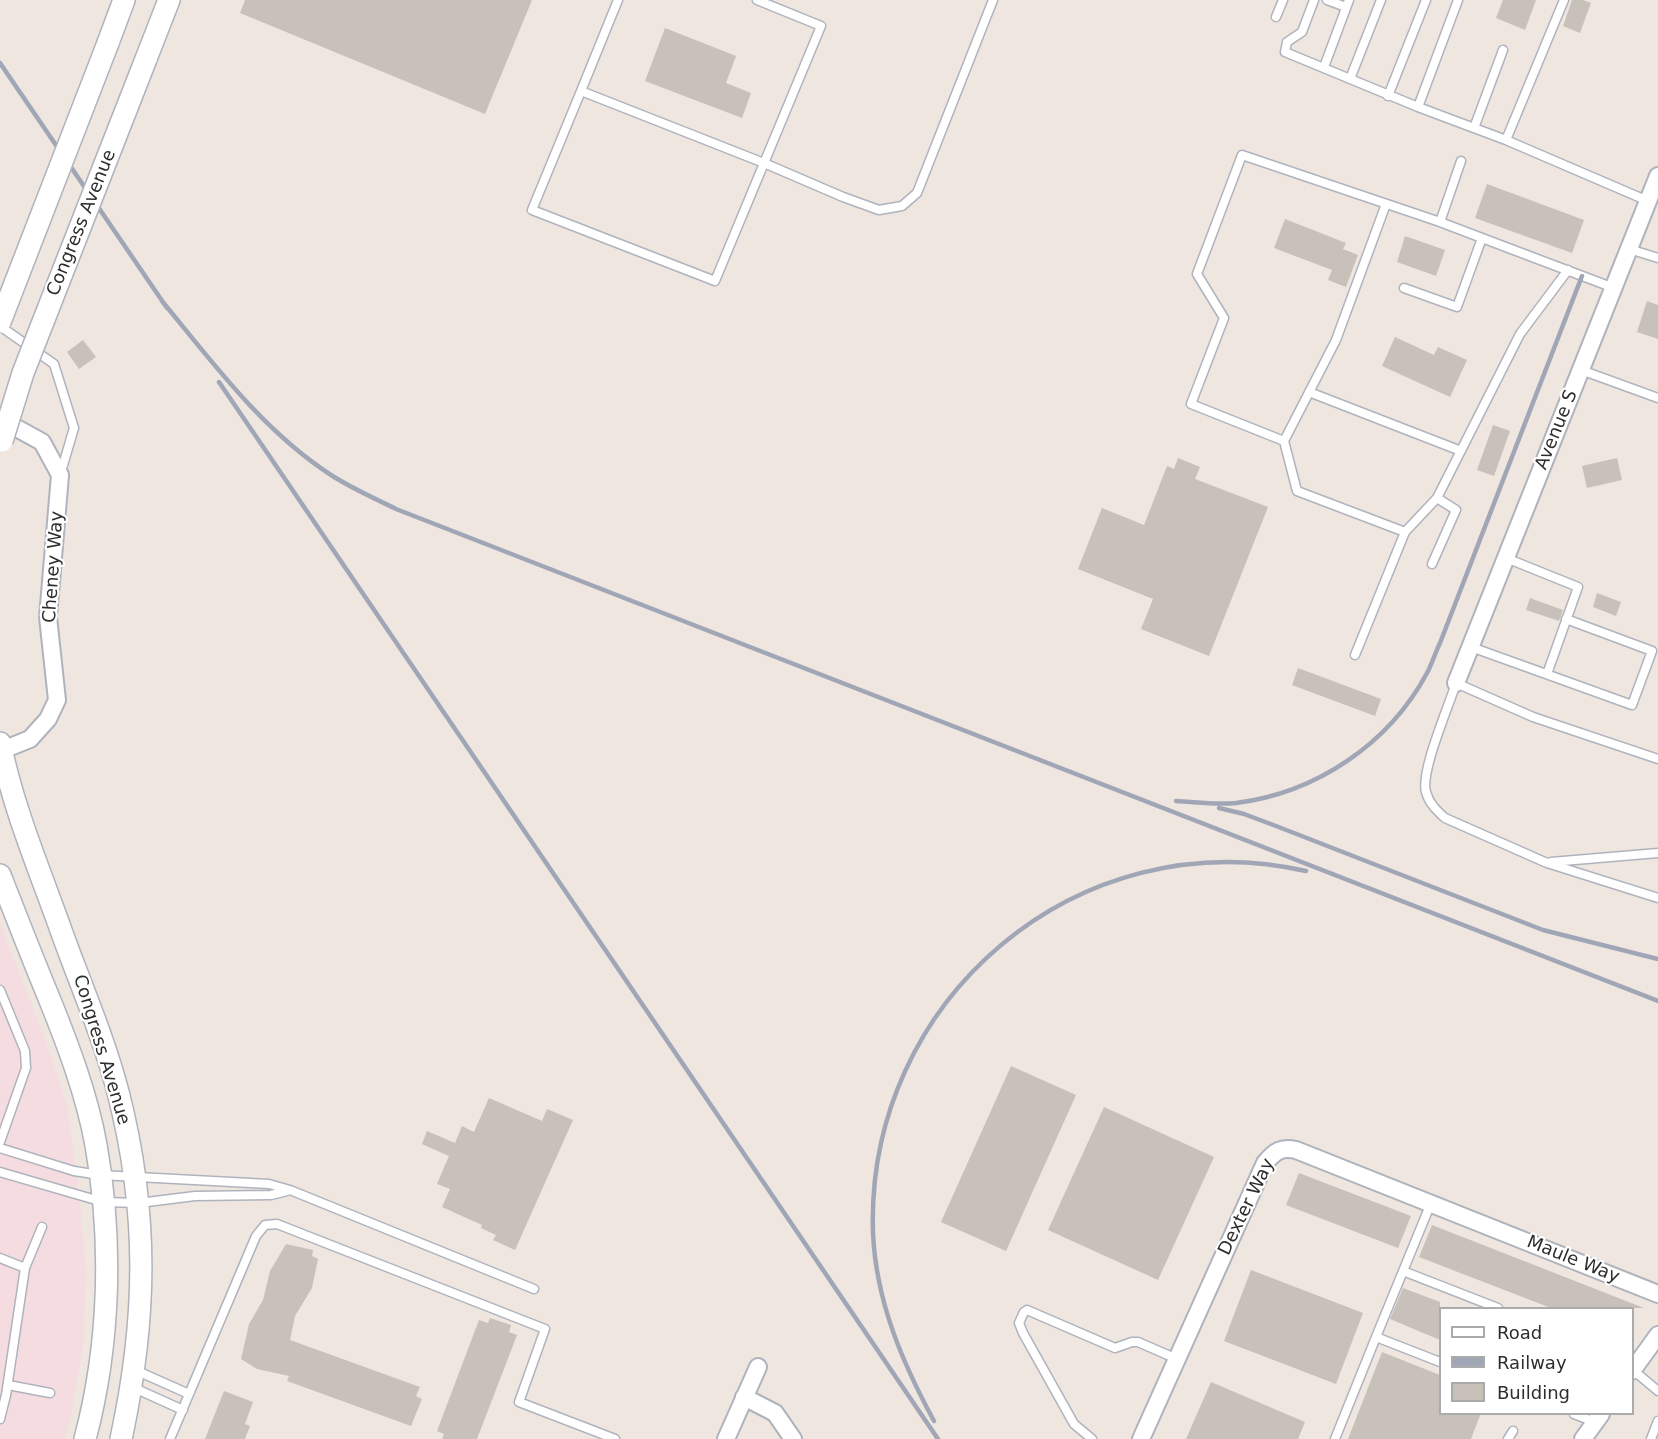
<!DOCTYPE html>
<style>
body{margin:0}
#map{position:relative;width:1658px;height:1439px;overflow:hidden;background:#eee6df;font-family:"DejaVu Sans",sans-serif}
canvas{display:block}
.legend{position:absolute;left:1439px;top:1307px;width:195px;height:108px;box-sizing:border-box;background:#fff;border:2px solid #ababab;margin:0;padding:8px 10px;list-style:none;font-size:18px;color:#2d2d2d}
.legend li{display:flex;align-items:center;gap:12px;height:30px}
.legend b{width:30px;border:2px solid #ababab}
</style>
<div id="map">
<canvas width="1658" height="1439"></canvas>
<ul class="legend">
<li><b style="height:8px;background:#fff"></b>Road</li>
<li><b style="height:8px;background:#a1a6b7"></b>Railway</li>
<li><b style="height:16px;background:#c7c1ba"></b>Building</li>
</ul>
</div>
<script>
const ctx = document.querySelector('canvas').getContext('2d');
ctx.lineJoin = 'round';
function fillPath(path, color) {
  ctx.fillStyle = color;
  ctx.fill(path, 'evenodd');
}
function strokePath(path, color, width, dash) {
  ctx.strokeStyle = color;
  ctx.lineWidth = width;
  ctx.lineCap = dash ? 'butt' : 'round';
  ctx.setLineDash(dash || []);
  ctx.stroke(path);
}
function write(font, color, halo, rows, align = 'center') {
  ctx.font = font + ' "DejaVu Sans",sans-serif';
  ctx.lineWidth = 4.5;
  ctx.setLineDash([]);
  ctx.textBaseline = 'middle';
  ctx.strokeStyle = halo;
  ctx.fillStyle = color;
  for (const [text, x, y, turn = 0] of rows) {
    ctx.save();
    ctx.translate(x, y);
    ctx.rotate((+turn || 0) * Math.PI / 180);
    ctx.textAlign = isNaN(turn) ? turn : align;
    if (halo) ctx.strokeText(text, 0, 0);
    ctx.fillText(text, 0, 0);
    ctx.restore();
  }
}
fillPath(new Path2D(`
 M0,924L45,1039L67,1104L81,1212L86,1273L83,1347L70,1419L64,1439H0Z`), '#f5dce0');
fillPath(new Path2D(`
 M245,0H532L485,114L240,13Z
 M1503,0H1536L1525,30L1496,18Z
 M1572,0H1583L1591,3L1580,33L1563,26Z
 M665,28L736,56L726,83L751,93L742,118L645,81Z
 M1487,184L1584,220L1572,253L1475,218Z
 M1285,219L1346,243L1343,249L1358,255L1346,287L1328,280L1332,270L1274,248Z
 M1405,236L1445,250L1436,276L1397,262Z
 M1647,301L1658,305V339L1637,332Z
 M1395,337L1434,355L1438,347L1467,360L1450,397L1382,366Z
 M83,340L96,357L79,369L67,352Z
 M1493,425L1510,431L1494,476L1477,470Z
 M1178,458L1200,467L1195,479L1268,507L1209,656L1141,629L1153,599L1078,569L1102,508L1144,525L1167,466L1174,469Z
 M1617,458L1622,480L1587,488L1582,466Z
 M1597,593L1621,602L1616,616L1593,607Z
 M1530,598L1563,610L1559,621L1526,610Z
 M1298,668L1381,699L1375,716L1292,685Z
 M1011,1066L1076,1095L1006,1251L941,1222Z
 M489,1098L542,1121L547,1109L573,1120L515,1250L493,1240L496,1235L481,1228L482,1225L442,1207L450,1189L437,1184L449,1156L422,1144L427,1131L455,1143L462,1126L474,1132Z
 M1104,1107L1214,1157L1158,1280L1048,1230Z
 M1299,1173L1411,1216L1398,1248L1286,1205Z
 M1432,1225L1644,1308H1551L1419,1257Z
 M286,1244L313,1250L312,1256L318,1259L312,1288L295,1316L290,1340L420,1387L416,1396L422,1399L411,1426L287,1381L289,1376L257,1369L241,1359L249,1324L263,1300L270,1271Z
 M1251,1270L1363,1313L1336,1384L1224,1341Z
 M1403,1288L1440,1302V1340L1390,1319Z
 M490,1318L511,1325L509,1332L517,1335L477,1439H442L444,1434L437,1431L479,1320L488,1323Z
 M1382,1352L1440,1375V1413H1481L1471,1439H1348Z
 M1211,1382L1305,1422L1298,1439H1186Z
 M224,1391L253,1402L245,1424L250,1426L245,1439H205Z`), '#c7c1ba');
const service = new Path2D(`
 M618,0L581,91L764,163L843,197L879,210L902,206L917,193L993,0
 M1314,0L1302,32L1287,42L1285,52L1418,107
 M1327,0L1346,7
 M1458,0L1418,107L1506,140
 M1564,0L1506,140L1648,201
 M1276,17L1283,0
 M1324,67L1349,0
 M1350,79L1381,0
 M581,91L532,210L715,281L821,26L757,0
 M1388,96L1426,0
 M1474,128L1503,50
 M1461,161L1440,222L1482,238
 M1629,249L1658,258
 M1404,288L1457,307L1482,238L1614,288
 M0,326L54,364L74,428L61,472
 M1581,370L1658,398
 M1309,392L1461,451
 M1284,441L1336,340L1386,204
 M1437,498L1405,532L1297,491L1284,441L1191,404L1224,318L1197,274L1242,155L1440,222
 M1506,558L1578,587L1547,674
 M1432,564L1456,510L1437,498L1520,334L1568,270
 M1471,647L1632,705L1652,651L1566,619
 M1355,655L1405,532
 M1658,759L1533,717L1456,683C1449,706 1420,772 1426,792C1429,803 1436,810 1445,818L1547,863L1658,898
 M1551,862L1658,853
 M0,990L25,1051L26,1068L0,1142
 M0,1148L74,1171L100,1175L269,1184L290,1190L534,1289
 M0,1172L103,1202L139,1203L195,1196L271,1195L287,1191
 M1431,1203L1376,1337L1440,1362
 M0,1258L25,1268
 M1403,1271L1498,1308
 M135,1370L189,1394
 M1633,1370L1658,1391
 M8,1385L50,1393
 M132,1387L183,1410
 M1574,1414L1595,1422
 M0,1419L6,1395L25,1268L42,1227
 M170,1439L256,1236L265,1225L277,1224L545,1329L519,1402L615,1439
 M1092,1439L1074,1424L1023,1333L1019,1323L1024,1312L1027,1310L1115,1348L1132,1342H1138L1177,1359
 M1335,1439L1376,1337
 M1508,1439L1513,1431
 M1651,1439L1658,1421`);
const minor = new Path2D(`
 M0,419L42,442L60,475L48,617L57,700L48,719L30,739L0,751
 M1456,683L1658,176
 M1632,1371L1658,1335
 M744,1397L775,1413L793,1439
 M726,1439L758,1367
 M1141,1439L1265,1163C1275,1151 1281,1147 1296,1150L1658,1294
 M1583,1439L1601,1414`);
const tertiary = new Path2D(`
 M108,43L124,0
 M146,59L169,0
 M0,743C13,808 40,871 62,933C81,986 104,1038 118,1092C149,1213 147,1318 121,1439
 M0,875C16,916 32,957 49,998C68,1045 87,1095 96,1145C113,1241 110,1345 85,1439`);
strokePath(service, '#afb3bd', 11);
strokePath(minor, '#afb3bd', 20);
strokePath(tertiary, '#afb3bd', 24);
strokePath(service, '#fff', 8);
strokePath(minor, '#fff', 16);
strokePath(tertiary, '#fff', 21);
strokePath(new Path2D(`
 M0,63L167,308
 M162,301C213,363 263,431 331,475C351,488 374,498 396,509L1658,1001
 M219,382L938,1439
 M1176,801C1196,802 1216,805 1236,803C1316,793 1389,744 1427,673C1432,664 1435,653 1440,643L1582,276
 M1219,808L1244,814L1276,826L1543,930L1658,959
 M934,1421C902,1362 876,1301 873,1233C865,1000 1078,819 1306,871`), '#a1a6b7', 4.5);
const tertiaryBridge = new Path2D(`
 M0,322L108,43
 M2,441L23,373L146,59`);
strokePath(tertiaryBridge, '#afb3bd', 24, []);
strokePath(tertiaryBridge, '#fff', 21);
write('18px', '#2d2d2d', '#fff', [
 ["Congress Avenue",82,223,-68],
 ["Avenue S",1557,430,-68],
 ["Cheney Way",54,567,-86],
 ["Congress Avenue",101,1050,73],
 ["Dexter Way",1247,1207,-64],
 ["Maule Way",1573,1260,22]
]);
</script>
